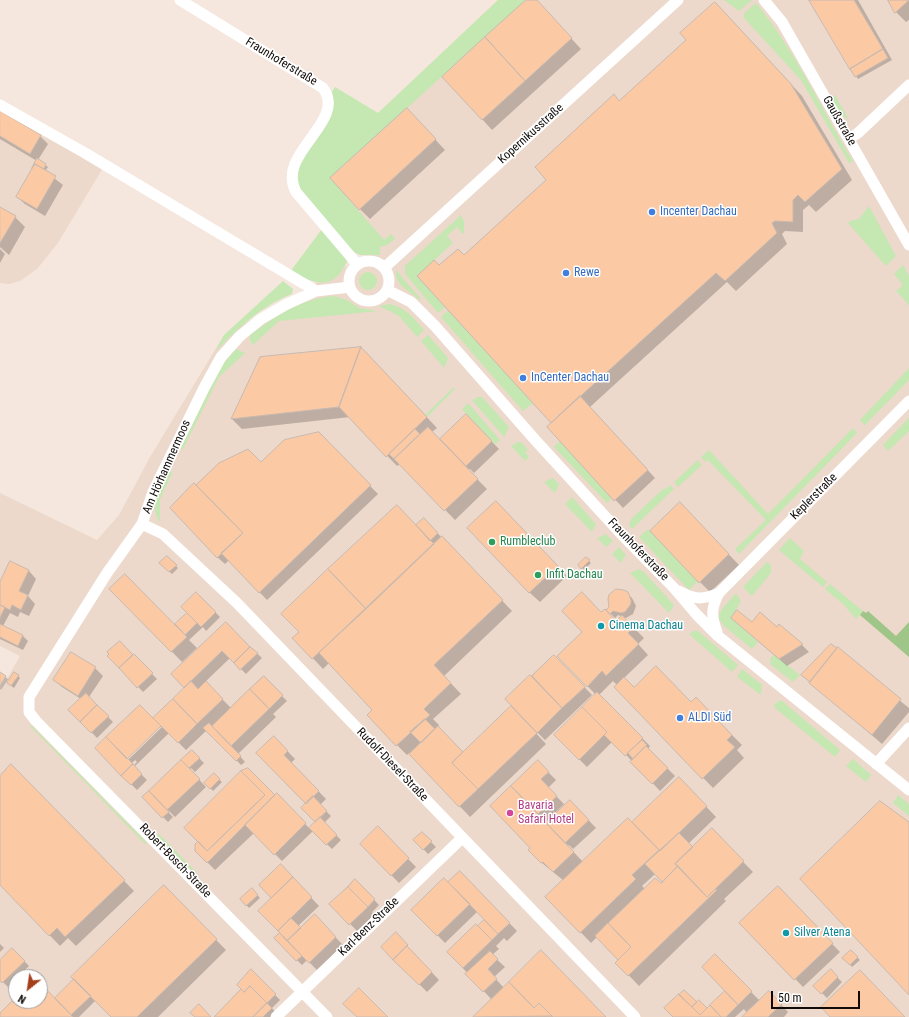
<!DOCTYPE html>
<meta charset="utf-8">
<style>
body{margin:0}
#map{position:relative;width:909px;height:1017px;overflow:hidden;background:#f5e7dd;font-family:"Roboto Condensed",sans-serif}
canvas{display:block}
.north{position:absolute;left:8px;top:969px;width:40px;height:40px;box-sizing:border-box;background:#fff;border:1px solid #9f9d9c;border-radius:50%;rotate:210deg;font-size:11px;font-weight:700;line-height:16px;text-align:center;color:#100b08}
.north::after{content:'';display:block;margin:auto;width:14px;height:18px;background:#a53e1b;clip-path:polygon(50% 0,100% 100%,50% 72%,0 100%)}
.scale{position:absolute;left:771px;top:991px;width:89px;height:18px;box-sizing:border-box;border:2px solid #100b08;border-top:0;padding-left:5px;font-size:12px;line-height:14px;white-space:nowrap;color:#100b08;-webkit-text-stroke:3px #fff;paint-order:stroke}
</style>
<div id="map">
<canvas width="909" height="1017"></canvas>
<div class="north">N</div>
<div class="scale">50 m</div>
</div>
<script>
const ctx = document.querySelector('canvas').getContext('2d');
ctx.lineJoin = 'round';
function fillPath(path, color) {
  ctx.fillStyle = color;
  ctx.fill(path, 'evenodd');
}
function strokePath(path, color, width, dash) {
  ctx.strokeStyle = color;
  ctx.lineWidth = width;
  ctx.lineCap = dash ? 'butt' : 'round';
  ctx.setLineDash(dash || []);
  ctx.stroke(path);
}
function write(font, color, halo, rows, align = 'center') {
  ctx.font = font + ' "Roboto Condensed",sans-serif';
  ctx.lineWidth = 3;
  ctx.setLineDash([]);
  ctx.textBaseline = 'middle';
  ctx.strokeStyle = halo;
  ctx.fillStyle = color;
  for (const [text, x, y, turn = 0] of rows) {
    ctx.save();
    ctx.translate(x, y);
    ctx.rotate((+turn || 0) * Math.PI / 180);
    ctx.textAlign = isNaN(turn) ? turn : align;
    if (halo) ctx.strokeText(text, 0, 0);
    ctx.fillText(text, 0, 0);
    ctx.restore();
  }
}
fillPath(new Path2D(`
 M498,0H909V1017H0V691L20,656L0,646V493L97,540L119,515L150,457L224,335L380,247L315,174ZM16,977H40V1001H16Z
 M0,101L106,163L58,243L37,269L20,281L9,284L0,283Z`), '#edd9cb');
fillPath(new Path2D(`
 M498,0H526L330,178L384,240L391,234L395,239L387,245L380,247V255H360L352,251L300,190L296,174L297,169L331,113L334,104L332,92L335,87L378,113Z
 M724,0H752L739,11Z
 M756,3C795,50 821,108 853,161L849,163L801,80L744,18V13Z
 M835,95L849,120L840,114L830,98Z
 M869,206L896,256L886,266L848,223L850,221L859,219Z
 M461,215L464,222V233L463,234L457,227L447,236L453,243L417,276L445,307L438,313L405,274V266Z
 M322,229L345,256L347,262C331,293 316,283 290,272Z
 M903,265L909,276V305L896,291L903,285L894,274Z
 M396,270L421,299L419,300C410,290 395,287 396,270Z
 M359 281a9 9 0 1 1 18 0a9 9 0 1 1-18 0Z
 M283,281L293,289L292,294C260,307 238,328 215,352L224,335Z
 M334,296L347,300L359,308L378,311L279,321L253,345L250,340V335C274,317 302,298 334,296Z
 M390,304C406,308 414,318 424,330L417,337L399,316L379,306Z
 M448,310L533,403L523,411L441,317Z
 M428,335L448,358L444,368L421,341Z
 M236,349L245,353L219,377L182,451L181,447L222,365Z
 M909,368V380L865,425L860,420Z
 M454,387L455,389L427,417L426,414Z
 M478,397H482L509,427L504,437L472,400Z
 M468,403L500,440L495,444L462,409Z
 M909,418V431L888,451L883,445Z
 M853,428L857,433L739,554L735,549L766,520L708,460L705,462L701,457L709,450L768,514Z
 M560,441L612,498L607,503L554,447Z
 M518,442H521L528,450L525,452L529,457L525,461L511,446Z
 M698,460L702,465L678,487L674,482Z
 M170,469L172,473L160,499V522C147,505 162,485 170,469Z
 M553,478L559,484L555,493L544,482Z
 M670,485L674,489L633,528L629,527L631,519L664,488L665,490Z
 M572,497L596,524L592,532L565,504Z
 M648,529L698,581L689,590L639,537Z
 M606,534L613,541L606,547L597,538Z
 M790,538L804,551L800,559L827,582L823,587L779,550Z
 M619,547L626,555L621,563L612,554Z
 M767,562L771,565V573L752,596L743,587Z
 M639,569L644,572L674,605L669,613L630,573Z
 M830,584L863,611L856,619L843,604L825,589Z
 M736,593L741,601L731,618L758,642L752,649L723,625L718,617L722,609Z
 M694,631H698L738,665L732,672L689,634Z
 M774,655L800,675L793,682L770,664L771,657Z
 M742,669L762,685L761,695L737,677Z
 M781,700L840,750L835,757L775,708L774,704Z
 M31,725L147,843L145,844L30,726Z
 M853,759L871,775L866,782L846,766Z
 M898,795L909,804V816L893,803Z
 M159,834L197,873L195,874L157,836Z`), '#c5e7b2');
fillPath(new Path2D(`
 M863,611L866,613L868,611L896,636L909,622V657L860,615Z`), '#9fc688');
fillPath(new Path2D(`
 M528,0H536L581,49L492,130L482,119Z
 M810,0H858L892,60L858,79Z
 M889,0H909V20L906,22L896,12Z
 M725,13L802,96L852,180L816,212L809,205L803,210V232L785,231L782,234L787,244L736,291L727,282L590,407L655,478L623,508L548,427L553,423L418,276L464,256L548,180L620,102Z
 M0,112L40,136L48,144L38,160L48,167L45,171L63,185L45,216L25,204L17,197L37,161L0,139Z
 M417,120L445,150L370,219L360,209Z
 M0,208L15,217L25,227L9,255L0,247Z
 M0,249L5,254L0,263Z
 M261,358H371L437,428L432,432L440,440L466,415L499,449L474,473L470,469L468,470L487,489L455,520L400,464L397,466L350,417L242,429L232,419Z
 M318,433L378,494L267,600L229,560L225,564L217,557L196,487L220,464L261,463Z
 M506,513L567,576L540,602L529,592Z
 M690,514L739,565L710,592L700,582Z
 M424,519L512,611L444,676L461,694L433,719L439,725L438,727L464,753L513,706L506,699L554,656L592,695L545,740L534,729L533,730L546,744L470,817L409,753L407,755L397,745L374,710L329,663L323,669L294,638Z
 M167,557L178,568L172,574L161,563Z
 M586,558L591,563L584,570L579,565Z
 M11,562L29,571L36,579L28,596L35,604L29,616L20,612L18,617L10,613L3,626L23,636L28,641L23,650L0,639V584Z
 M111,589L175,626L188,613L196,593L220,617L206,631L203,627L189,640L197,648L182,662Z
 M627,593L632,598L636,606L633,614L626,618L618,615L615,618L608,611L607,613L616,622L633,627L644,638L638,644L648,655L624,678L634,688L706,709L742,745L737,750L744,758L713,788L615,687L617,685L613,681L599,695L650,746L648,749L675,776L660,791L613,741L587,767L555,735L596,695L559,656L601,614Z
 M732,618L777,628L802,645L809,652L787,666Z
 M226,624L262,658L246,674L230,658L205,682L231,708L263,677L287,701L273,714L276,717L238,754L245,762L241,765L207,730L186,750L169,733L134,767L147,780L137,790L123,776L137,762L135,760L121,774L96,748L153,719L185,688ZM164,722L165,724L128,760L126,759Z
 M120,642L157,679L143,692L109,656Z
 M831,645L909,708V712L882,744L802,675Z
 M95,668L103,676L89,697L113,722L97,738L70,710L81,699L62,687L54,680Z
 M0,673L8,679L1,690L0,689Z
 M18,676L20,678L14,688L10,685Z
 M274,737L295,759L291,763L326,799L320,805L331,816L324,823L341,840L332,849L313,831L282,861L254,833L215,870L196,851L277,795L310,829L317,822Z
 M192,751L204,763L195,772L191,768L190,770L206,787L175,817L166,808L165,809L173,817L168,822L144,798Z
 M538,762L556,780L548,788L564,804L545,823L546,824L570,801L596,828L573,849L569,845L568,846L583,862L632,824L679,778L716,817L688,844L693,849L712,830L753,872L724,899L726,901L639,986L617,963L619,960L597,937L591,943L547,897L564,881L542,863L531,848L514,791ZM655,874L663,882L645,889L642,886Z
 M11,766L134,891L76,946L68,938L60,946L0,884V777Z
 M214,775L222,782L213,791L206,783Z
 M378,828L416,867L399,883L361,844Z
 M422,833L436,847L428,854L415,840Z
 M281,866L319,906L298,926L301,929L315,916L343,945L317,970L307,960L302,965L297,960L281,933L272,898L260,886Z
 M460,872L517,931L507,941L504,938L496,946L499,949L492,955L505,967L494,977L504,988L605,1017H474L492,1000L448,952L478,927L493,929L494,928L478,911L445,943L413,910L448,883Z
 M355,880L379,905L372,912L374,915L357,931L331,904Z
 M164,887L226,950L158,1017H112L96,1000L79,1017H0V1014L16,999V1001H40L41,986L55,999Z
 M778,888L840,952L803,987L741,923Z
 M252,889L260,898L249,908L241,899Z
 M396,934L439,980L427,992L382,947Z
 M0,944L4,948L0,952Z
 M12,949L29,966L8,987L0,979V961Z
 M851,951L860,960L852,967L844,958Z
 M715,955L759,1000L746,1012L744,1009L735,1017H674L697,1003L707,1009L726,991Z
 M251,970L280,1000L272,1008L276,1013L273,1017H215L243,989Z
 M831,971L842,982L827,998L815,986Z
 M777,1000L788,1012L784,1017H744Z`), '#0003');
const building = new Path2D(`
 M526,0H537L572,38L525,81L485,37Z
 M809,0H854L883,49L850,69Z
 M888,0H909L895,13Z
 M715,2L791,84L842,169L805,202L798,195L793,200V222L775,221L772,223L777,233L725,281L716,273L551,423L417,276L434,260L439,265L458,249L464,255L546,180L535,167L614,94L619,101L686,40L680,33Z
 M485,37L525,81L482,120L442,77Z
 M883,49L888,58L855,77L850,69Z
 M407,108L436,139L359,210L330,178Z
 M0,111L41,135L30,154L0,136Z
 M37,158L46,164L44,169L35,164L32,168Z
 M35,164L56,176L37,209L16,197Z
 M0,207L16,216L0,243Z
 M361,347L339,407L231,419L260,357Z
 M361,347L427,417L386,457L339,407Z
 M580,396L648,470L614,501L547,427Z
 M466,414L492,441L466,466L440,439Z
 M428,427L478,479L444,511L394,459Z
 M415,429L420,434L394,459L389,454Z
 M319,432L371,485L259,593L221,553L243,533L196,485L219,463L248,449L261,462L284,440Z
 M194,483L243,533L217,558L170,508Z
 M496,501L558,566L529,593L467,528Z
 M680,502L729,554L699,583L650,531Z
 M397,505L434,544L366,609L328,569Z
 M424,518L438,533L430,541L416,525Z
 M442,536L503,600L434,665L451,683L424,709L430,715L396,746L367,715L372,710L319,653Z
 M167,556L177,565L169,572L159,563Z
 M586,557L590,560L581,569L578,565Z
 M10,561L29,570L19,591L28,595L21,610L12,605L10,610L0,605V582Z
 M328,569L366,609L312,659L292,638L299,632L281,614Z
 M125,574L187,637L171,652L109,589Z
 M616,589L624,590L628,592L631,600V604L625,612L621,613L613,611L610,614L606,610L609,607L608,599L609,595Z
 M196,592L216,612L201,627L181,607Z
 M582,592L601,612L605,609L616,621L622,615L634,628L628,633L639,644L606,676L602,671L587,687L557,656L582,632L562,611Z
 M0,605L5,607L0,618Z
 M737,610L752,622L760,612L777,627L779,624L803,644L779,659L731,618Z
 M187,613L197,623L185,635L175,624Z
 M226,622L250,647L234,663L222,651L184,688L171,674Z
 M0,624L23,635L18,646L0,637Z
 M120,641L133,655L119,668L107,656L109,654L107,652Z
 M831,644L837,648L810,682L801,675Z
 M250,647L258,653L240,670L234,663Z
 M838,647L901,699L872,735L809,683Z
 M71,652L96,667L78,696L53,680Z
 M134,654L153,673L137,688L119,668Z
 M554,655L585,687L562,708L532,676Z
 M656,666L691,702L696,697L732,735L727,740L735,747L702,779L614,687L624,677L634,687Z
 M0,672L6,676L0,686Z
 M14,672L19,675L11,686L7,683Z
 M530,675L562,708L537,733L505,699Z
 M264,676L283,695L269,709L250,689Z
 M191,681L198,689L206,681L223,699L197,724L173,699Z
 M250,689L269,709L231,746L212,726Z
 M597,692L643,738L625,756L604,735L607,732L582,707Z
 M86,693L97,705L80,722L68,710Z
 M173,699L197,724L178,743L153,718Z
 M97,705L109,716L91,733L80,722Z
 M140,705L161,726L127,759L106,737Z
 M511,706L537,733L478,789L452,763Z
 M582,707L607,732L579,760L554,735Z
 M425,719L435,729L421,743L410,732Z
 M209,723L241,756L236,761L203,728Z
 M438,726L463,752L452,763L478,789L459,807L409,754Z
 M274,736L288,751L284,755L319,791L306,804L256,753Z
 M106,737L133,764L121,776L95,748Z
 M642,740L647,745L633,759L628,753Z
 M646,746L668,768L652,784L630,762Z
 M192,750L200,758L189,768L181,760Z
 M181,760L200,779L167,810L149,791Z
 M538,760L549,772L541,779L557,796L538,814L511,786Z
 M11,764L125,880L65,937L57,928L49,936L0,885V776Z
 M133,764L142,774L131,785L121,776Z
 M248,768L275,795L207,863L195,851V844L198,841L207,851L265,795L241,771Z
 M241,771L265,795L207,851L184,828Z
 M214,773L220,779L210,789L204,783Z
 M679,777L707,806L660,851L632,822Z
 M511,786L574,852L553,872L543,862L541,863L528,850L530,848L490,806Z
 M149,791L169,812L162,818L142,797Z
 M277,793L306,823L274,855L245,825Z
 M313,796L327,811L315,822L301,808Z
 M570,800L589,820L565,843L546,823Z
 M880,801L909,822V995L800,879Z
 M320,817L337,835L326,845L309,828Z
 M628,818L659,850L632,875L636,879L580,933L545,897Z
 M378,826L409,858L391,876L360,844Z
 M712,828L744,861L707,897L675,864Z
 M422,832L432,841L423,850L413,840Z
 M679,833L693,847L675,864L678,866L662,882L645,864Z
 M281,864L293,877L271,898L259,885Z
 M678,866L707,897L715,889L717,890L628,976L615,963L631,947L608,923L655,878L661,883Z
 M460,871L510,923L498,934L448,882Z
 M293,877L312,897L278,931L258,911Z
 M444,878L470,904L437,936L411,910Z
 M355,879L375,899L368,907L348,887Z
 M164,885L217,939L137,1017H111L71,977Z
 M778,886L833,943L794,980L739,923Z
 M348,887L368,907L349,925L329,904Z
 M252,888L258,895L246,906L240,899Z
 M315,914L336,937L309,963L287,941Z
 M291,918L301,928L287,941L278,931Z
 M484,920L498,934L492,940L478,926Z
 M608,923L631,947L618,960L595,936Z
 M476,924L492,940L463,968L447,952Z
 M396,932L408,945L393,960L381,947Z
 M280,933L302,956L296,961L274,938Z
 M407,946L432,972L419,985L393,960Z
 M12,948L25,961L2,983L0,981V960Z
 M541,950L606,1017H553L539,1003L534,1008L509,982Z
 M851,950L858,957L850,965L842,958Z
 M490,951L498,959L488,969L497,979L483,992L465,974Z
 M715,954L752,991L738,1005L702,967Z
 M251,969L276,994L267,1003L250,986L244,992L237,985Z
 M831,969L838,977L821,994L813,986Z
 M860,970L905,1017H830L821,1007Z
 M74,979L91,996L71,1015L55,998Z
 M509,982L534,1008L539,1003L552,1016L473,1017Z
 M41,984L73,1017H0V1013L16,997V1001H40Z
 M250,986L267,1003L253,1017H214L241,989L244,992Z
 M359,988L388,1017H357L343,1004Z
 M684,990L697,1002L692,1007L679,995Z
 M725,991L738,1005L726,1017H721L710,1005Z
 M769,991L782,1004L768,1017H742Z
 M679,994L700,1015L710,1005L721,1017H673L664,1008Z
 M699,1000L707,1008L700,1015L692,1007Z
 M267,1003L272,1008L263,1017H253Z
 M199,1004L211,1017H195L190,1013Z`);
fillPath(building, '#fbc9a4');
strokePath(building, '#c8bab1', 1);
strokePath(new Path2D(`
 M180,0L323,88C348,122 275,153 296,192L357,264
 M764,0L782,22L909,245
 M0,105L85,153L316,291
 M849,139L858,133L909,85
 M349 281a20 20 0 1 1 40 0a20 20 0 1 1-40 0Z
 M384,268L678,0
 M387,290L411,302L435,326L537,442L624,537L674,588L697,615L718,636L909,790
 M142,524L163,534L237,603L635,1017
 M679,591C696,600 702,600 719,593
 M717,632C711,616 711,608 719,593L909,401
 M876,764L909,728
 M276,1017L462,838
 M327,1017L36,721L29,712V697L107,573L142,524L153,492L204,388L221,357L240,336L261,319L287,304L316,291L350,287`), '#fff', 11);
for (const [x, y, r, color] of [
 [652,212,4,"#3f7fe0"],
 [566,273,4,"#3f7fe0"],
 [523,378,4,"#3f7fe0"],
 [492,542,4,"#2e9e5b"],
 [538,575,4,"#2e9e5b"],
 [601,626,4,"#0f9aa8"],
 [680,718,4,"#3f7fe0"],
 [510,813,4,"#d1479c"],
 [786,933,4,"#0f9aa8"]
]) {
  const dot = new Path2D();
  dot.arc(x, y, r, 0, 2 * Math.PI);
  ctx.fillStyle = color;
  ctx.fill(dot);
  strokePath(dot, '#fff', 1.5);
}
write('12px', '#100b08', '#fff', [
 ["Fraunhoferstraße",281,62,31],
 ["Gaußstraße",839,121,60],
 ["Kopernikusstraße",531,134,-42],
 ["Am Hörhammermoos",167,467,-66],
 ["Keplerstraße",814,497,-45],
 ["Fraunhoferstraße",638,550,46],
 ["Rudolf-Diesel-Straße",392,765,46],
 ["Robert-Bosch-Straße",175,861,46],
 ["Karl-Benz-Straße",369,927,-44]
]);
write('12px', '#366cbe', '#fff', [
 ["Incenter Dachau",660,212],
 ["Rewe",574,273],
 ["InCenter Dachau",531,378],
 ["ALDI Süd",688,718]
], 'left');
write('12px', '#27864d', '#fff', [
 ["Rumbleclub",500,542],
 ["Infit Dachau",546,575]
], 'left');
write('12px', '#0d838f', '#fff', [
 ["Cinema Dachau",609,626],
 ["Silver Atena",794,933]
], 'left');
write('12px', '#b23c85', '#fff', [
 ["Bavaria",518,806],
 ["Safari Hotel",518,820]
], 'left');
</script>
